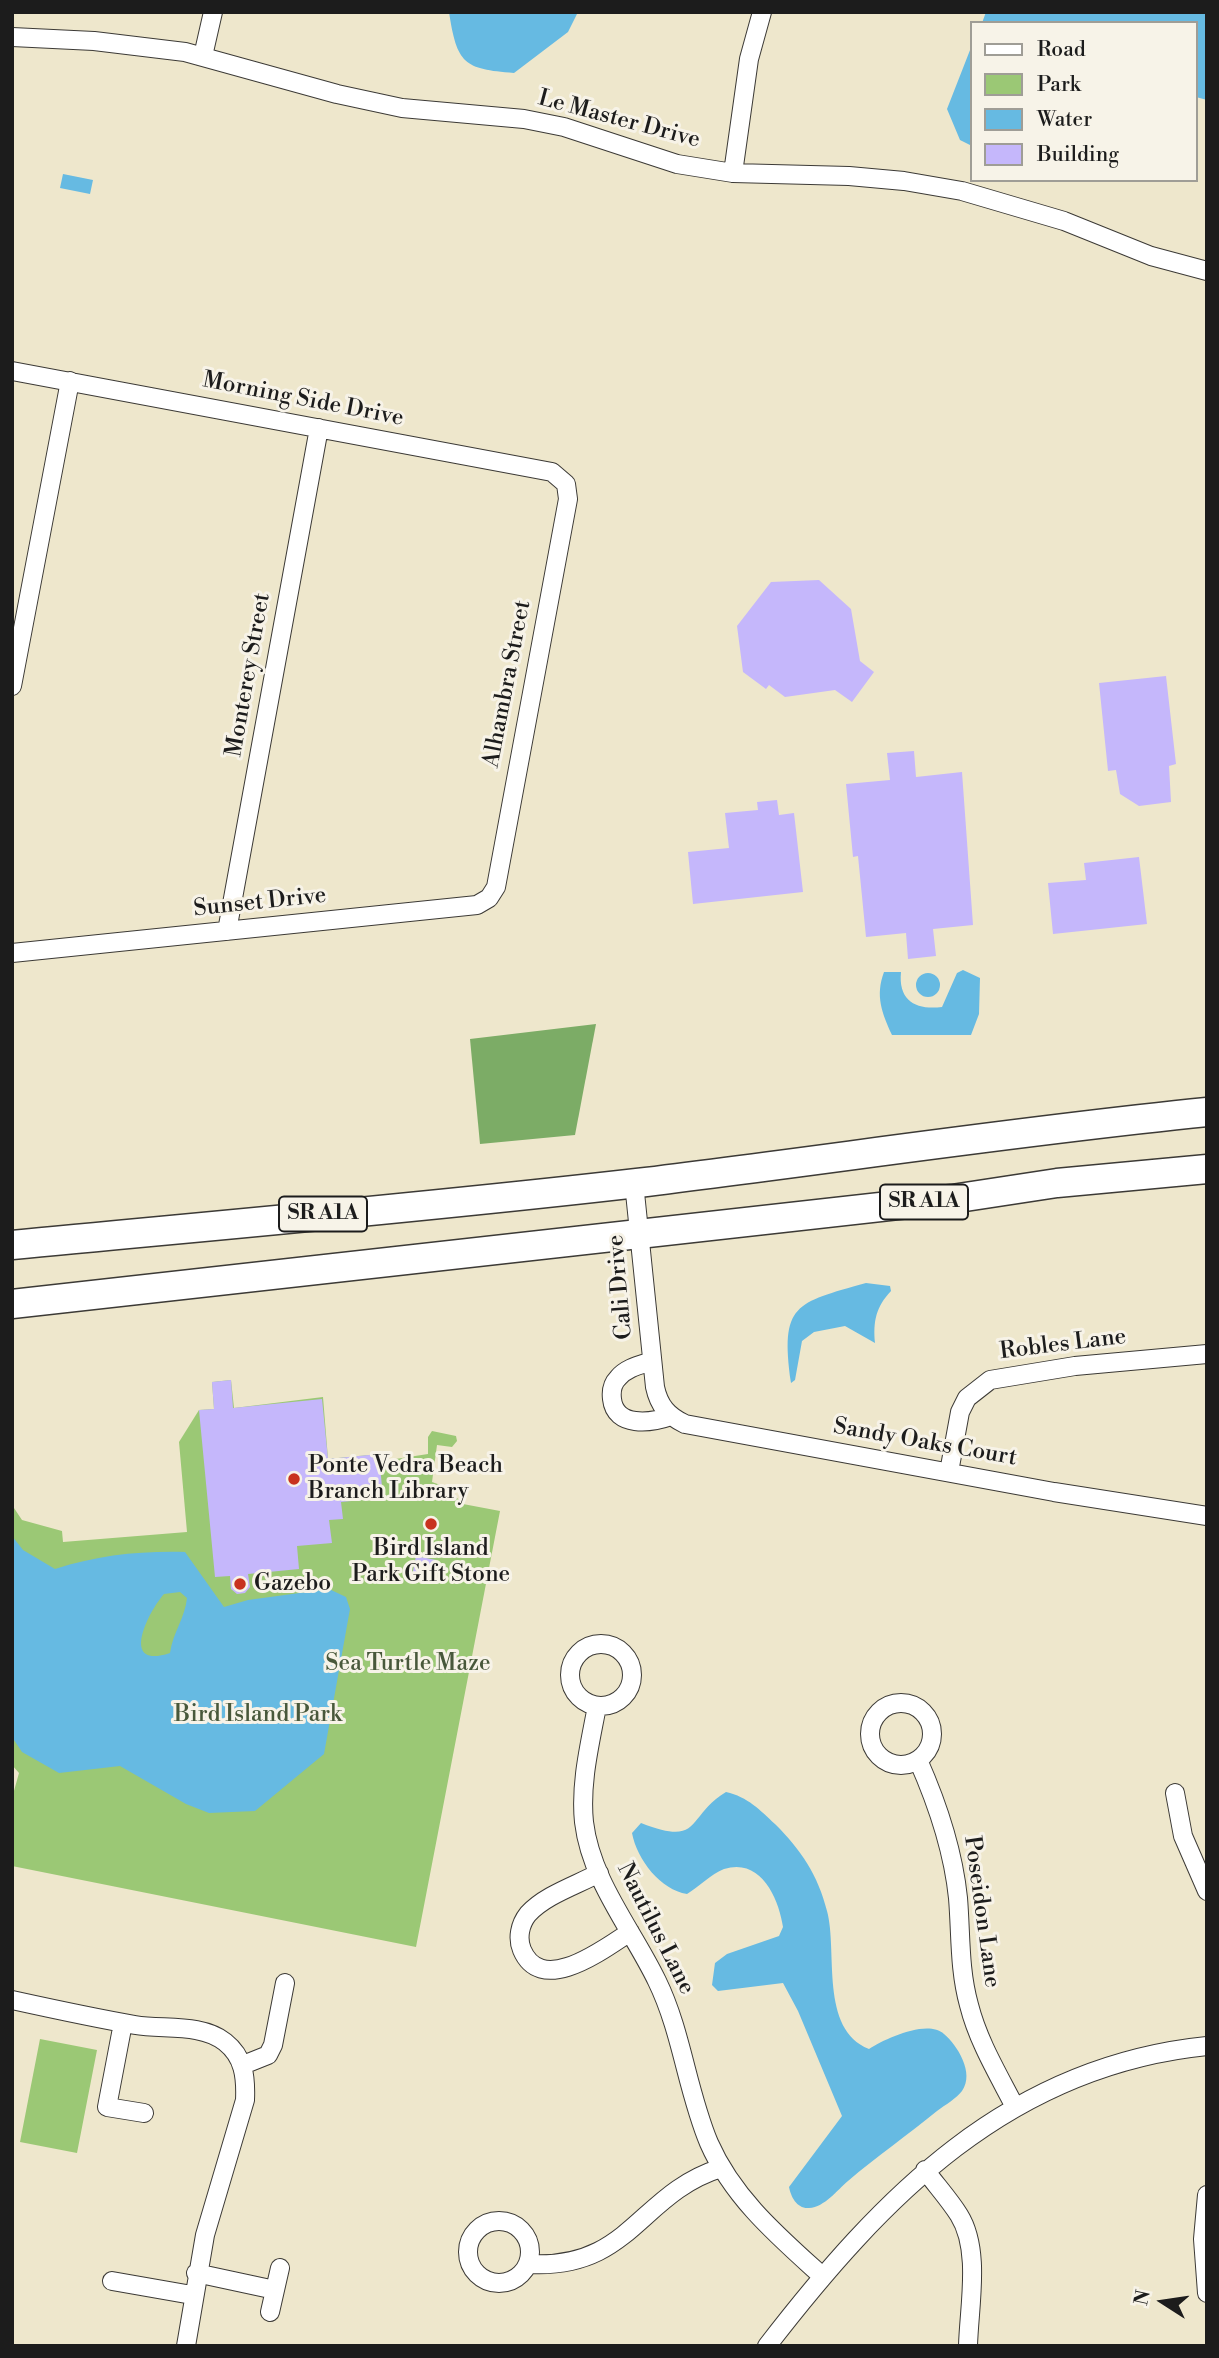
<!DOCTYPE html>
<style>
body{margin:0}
#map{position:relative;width:1219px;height:2358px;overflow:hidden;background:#eee7cc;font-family:"Libre Bodoni",serif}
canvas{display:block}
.frame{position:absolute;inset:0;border:14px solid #1c1c1c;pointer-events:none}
.legend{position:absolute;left:970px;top:21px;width:228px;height:161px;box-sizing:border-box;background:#f7f3e8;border:2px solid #9f9d96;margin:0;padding:9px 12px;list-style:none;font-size:21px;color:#1c1c1c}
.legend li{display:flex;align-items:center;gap:14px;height:35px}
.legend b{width:35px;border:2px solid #9f9d96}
.north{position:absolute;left:1128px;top:2267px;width:70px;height:70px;-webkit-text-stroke:5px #f7f3e8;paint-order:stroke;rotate:282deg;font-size:19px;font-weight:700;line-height:28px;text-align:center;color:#1c1c1c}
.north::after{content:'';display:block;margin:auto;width:24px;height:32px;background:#1c1c1c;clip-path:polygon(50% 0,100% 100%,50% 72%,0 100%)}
</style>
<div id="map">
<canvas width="1219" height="2358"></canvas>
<div class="frame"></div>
<ul class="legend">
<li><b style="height:9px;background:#fff"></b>Road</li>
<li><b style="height:19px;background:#9bc875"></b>Park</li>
<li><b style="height:19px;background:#66bae2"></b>Water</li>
<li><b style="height:19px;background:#c5b7fb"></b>Building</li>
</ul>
<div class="north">N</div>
</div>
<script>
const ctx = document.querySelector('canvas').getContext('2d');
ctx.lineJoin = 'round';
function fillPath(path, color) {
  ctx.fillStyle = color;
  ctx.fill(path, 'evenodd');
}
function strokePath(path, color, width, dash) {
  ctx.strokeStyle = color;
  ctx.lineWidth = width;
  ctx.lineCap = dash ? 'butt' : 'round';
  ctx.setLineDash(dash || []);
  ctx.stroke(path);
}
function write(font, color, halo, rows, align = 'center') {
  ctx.font = font + ' "Libre Bodoni",serif';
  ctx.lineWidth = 6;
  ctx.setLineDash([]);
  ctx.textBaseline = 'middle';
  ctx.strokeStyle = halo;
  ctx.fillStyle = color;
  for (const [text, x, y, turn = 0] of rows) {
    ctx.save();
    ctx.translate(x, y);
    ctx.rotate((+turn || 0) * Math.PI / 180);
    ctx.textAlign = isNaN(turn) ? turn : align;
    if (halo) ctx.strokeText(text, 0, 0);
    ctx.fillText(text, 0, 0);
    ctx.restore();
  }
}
fillPath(new Path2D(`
 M231,1380L234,1408L323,1397L328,1459L379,1454L389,1460L428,1454V1437L432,1431L456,1436L457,1441L452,1447L437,1445L432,1482L446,1487L463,1504L500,1511L416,1947L12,1866V1798L19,1773L12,1765V1505L22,1520L62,1531L63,1542L187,1532L179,1442L199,1410L214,1409L212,1382Z
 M40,2039L97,2050L77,2153L20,2142Z`), '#9bc875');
fillPath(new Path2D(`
 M596,1024L575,1135L480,1144L470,1039Z`), '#7cac66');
fillPath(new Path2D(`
 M449,12H578L568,32L514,73C464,69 457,64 449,12Z
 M986,12H1207V100L1196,97V23H982Z
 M972,45V146L960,140L947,109Z
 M63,174L93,180L90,194L60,188Z
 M963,970L980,978L979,1014L971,1035H892C882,1013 875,996 884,972H901C898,1002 917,1010 942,1007L957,973Z
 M916 985a12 12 0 1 1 24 0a12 12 0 1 1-24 0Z
 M866,1283L890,1286L891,1291C876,1307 873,1321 875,1343L845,1326L814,1332L802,1341L795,1380L791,1383C780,1304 795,1303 866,1283Z
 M12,1536L23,1550L55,1569C99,1555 139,1551 185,1552L224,1607L248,1600L329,1589L346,1597L350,1609L324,1754L255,1811L209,1813L186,1804L120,1766L59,1773L22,1752L12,1737ZM180,1592L187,1598C185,1618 173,1632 170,1653C119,1670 148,1612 164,1594Z
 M726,1792C748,1797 760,1810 775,1824C801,1850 818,1875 827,1911C838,1951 819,2029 869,2049C885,2039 927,2019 944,2034C957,2045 975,2073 962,2091C957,2098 945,2105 937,2111C908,2135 877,2156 848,2181C837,2190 825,2207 809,2208C797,2209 791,2197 789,2187L842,2116L798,2011L783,1983L718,1991L712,1985L715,1963L727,1954L779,1936L783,1927C779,1899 761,1857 724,1869C711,1874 699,1887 687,1894C661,1890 637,1860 632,1833L641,1823C703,1847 685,1817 726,1792Z`), '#66bae2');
fillPath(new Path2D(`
 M819,580L851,609L860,661L874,672L852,702L835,690L785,697L769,685L766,689L743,672L737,626L771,582Z
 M1166,676L1176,764L1169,766L1171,802L1139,806L1120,794L1116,770L1108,771L1099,683Z
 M914,751L916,777L962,772L973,925L933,929L936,956L908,959L906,933L866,937L858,856L853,857L846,784L890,780L887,753Z
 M777,800L779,815L794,813L803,892L693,904L688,852L729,848L725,813L758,810L757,802Z
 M1139,857L1147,924L1053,934L1048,883L1086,880L1084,863Z
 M231,1380L233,1408L322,1399L328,1459L379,1454L383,1498L341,1502L343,1519L329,1520L332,1543L297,1546L299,1569L248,1574L250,1587L245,1593L237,1594L231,1589L230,1576L215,1577L199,1410L214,1409L212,1382Z
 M416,1556L436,1560L432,1581L412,1576Z`), '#c5b7fb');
const street = new Path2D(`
 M12,37L94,41L185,52L337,94L402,108L524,119L564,127L677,164L733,173L849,176L904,181L962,191L1064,221L1151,256L1207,271
 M203,56L213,12
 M733,173L749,59L762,12
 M12,371L552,472L566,484L568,499L496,887L489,898L477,905L12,953
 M12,686L70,381
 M227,931L319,428
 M634,1183L655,1387C659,1406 668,1416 685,1424L1054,1492L1207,1516
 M652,1361C640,1365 626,1368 618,1378C613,1383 611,1391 612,1399C615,1428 651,1423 671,1416
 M949,1472L960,1412L967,1398L990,1380L1075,1366L1207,1354
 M570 1675a31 31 0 1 1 62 0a31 31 0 1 1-62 0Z
 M870 1734a31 31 0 1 1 62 0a31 31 0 1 1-62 0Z
 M597,1706C590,1744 580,1783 584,1822C591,1881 632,1929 657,1981C682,2032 687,2091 709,2143C733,2198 779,2237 822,2276
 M918,1760C938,1805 953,1849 958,1898C961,1934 959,1969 969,2005C978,2041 998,2074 1015,2107
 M1175,1793L1183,1836L1207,1891
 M599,1873C577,1885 545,1895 528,1914C520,1924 517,1938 522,1950C542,1997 605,1948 630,1932
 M12,2000C53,2009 94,2018 135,2025C163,2030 201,2023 225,2042C244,2057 246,2077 245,2100L205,2235L186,2346
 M123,2023L107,2107L144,2113
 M243,2065L268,2055L273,2045L285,1983
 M925,2170C936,2185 949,2199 959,2215C981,2250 969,2306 968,2346
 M1207,2195L1203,2239L1207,2293
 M468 2252a31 31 0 1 1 62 0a31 31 0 1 1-62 0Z
 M528,2264C631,2270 638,2194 721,2168
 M196,2273L275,2290
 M112,2281L192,2295
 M270,2312L280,2268
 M767,2346C882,2197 1008,2066 1207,2046`);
const primary = new Path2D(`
 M12,1245C221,1225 429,1207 637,1183C827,1160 1016,1131 1207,1112
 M12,1304L952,1199L1057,1183L1207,1169`);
strokePath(street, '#3c3a36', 20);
strokePath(primary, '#3c3a36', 31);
strokePath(street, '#fff', 18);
strokePath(primary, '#fff', 28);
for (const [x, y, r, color] of [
 [294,1479,7,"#c8321e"],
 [431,1524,7,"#c8321e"],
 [240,1584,7,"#c8321e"]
]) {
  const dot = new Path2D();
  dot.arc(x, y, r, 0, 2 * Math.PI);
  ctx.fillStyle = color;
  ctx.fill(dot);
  strokePath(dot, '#f7f3e8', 2.5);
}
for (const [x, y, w] of [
 [924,1202,88],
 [323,1214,88]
]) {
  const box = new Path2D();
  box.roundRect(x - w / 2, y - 17.5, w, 35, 5);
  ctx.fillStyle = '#f7f3e8';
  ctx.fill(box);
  strokePath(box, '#1c1c1c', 2);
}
write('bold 21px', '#1c1c1c', null, [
 ["SR A1A",924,1202],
 ["SR A1A",323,1214]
]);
write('23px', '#1c1c1c', '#f7f3e8', [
 ["Le Master Drive",619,120,15],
 ["Morning Side Drive",303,400,11],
 ["Monterey Street",249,675,-80],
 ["Alhambra Street",508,684,-79],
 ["Sunset Drive",260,903,-6],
 ["Cali Drive",621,1287,-95],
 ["Robles Lane",1063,1345,-7],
 ["Sandy Oaks Court",925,1443,10],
 ["Poseidon Lane",981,1912,82],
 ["Nautilus Lane",655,1929,63]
]);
write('23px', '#1c1c1c', '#f7f3e8', [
 ["Ponte Vedra Beach",308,1466],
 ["Branch Library",308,1492],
 ["Bird Island",431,1549,"center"],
 ["Park Gift Stone",431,1575,"center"],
 ["Gazebo",254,1584]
], 'left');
write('23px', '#48583b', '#f7f3e8', [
 ["Sea Turtle Maze",408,1664],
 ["Bird Island Park",258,1715]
]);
</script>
